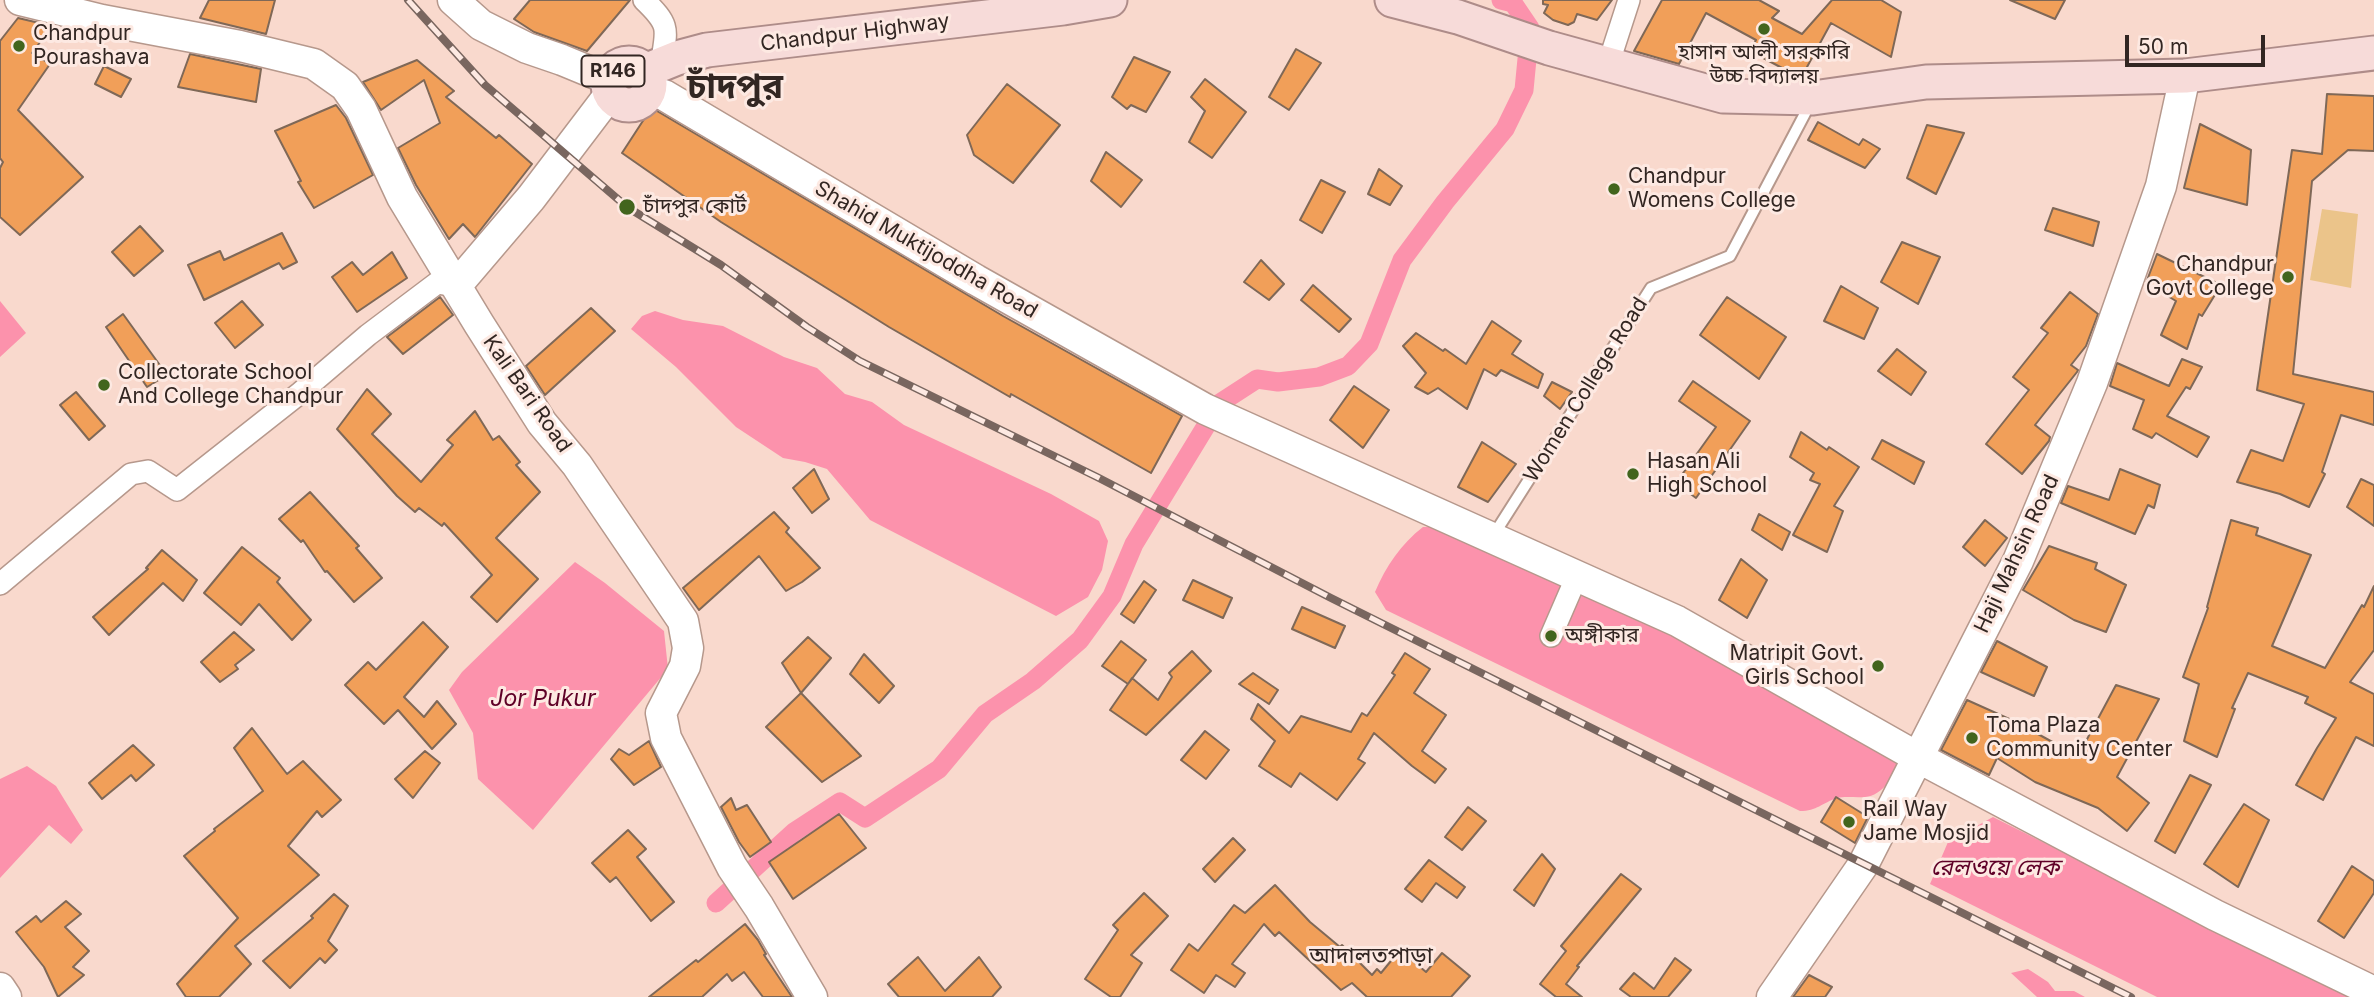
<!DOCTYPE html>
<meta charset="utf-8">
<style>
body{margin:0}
#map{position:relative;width:2374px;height:997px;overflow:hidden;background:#f9d9cd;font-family:Inter,sans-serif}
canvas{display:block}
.scale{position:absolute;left:2125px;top:35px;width:140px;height:32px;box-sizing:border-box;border:4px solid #322622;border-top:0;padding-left:9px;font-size:21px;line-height:24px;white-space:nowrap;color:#322622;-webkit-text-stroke:5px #fde9e2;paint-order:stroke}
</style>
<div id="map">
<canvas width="2374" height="997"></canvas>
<div class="scale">50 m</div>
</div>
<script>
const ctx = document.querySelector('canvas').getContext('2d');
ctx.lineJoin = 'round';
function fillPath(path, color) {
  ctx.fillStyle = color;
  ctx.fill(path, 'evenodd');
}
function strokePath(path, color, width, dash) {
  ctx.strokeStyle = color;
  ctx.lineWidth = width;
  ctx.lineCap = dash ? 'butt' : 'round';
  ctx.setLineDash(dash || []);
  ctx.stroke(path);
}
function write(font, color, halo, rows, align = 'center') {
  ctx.font = font + ' Inter,"Noto Sans Bengali",sans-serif';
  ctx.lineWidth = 6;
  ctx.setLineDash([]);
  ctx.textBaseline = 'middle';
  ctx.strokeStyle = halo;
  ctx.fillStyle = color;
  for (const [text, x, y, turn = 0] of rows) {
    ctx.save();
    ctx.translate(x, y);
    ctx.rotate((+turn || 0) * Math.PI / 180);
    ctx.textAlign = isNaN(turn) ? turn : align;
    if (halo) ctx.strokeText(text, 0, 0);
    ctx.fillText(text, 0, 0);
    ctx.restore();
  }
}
fillPath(new Path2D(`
 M2322,209L2358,214L2351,288L2310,280Z`), '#ebc48a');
fillPath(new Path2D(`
 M0,301L26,333L0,357Z
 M655,311L683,320L723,326L784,357L817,368L845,394L872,402L904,425L1051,494L1099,521L1108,541L1102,570L1088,597L1056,616L870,520L827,469L805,462L783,458L736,427L676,367L631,329L642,316Z
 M1423,527H1439L1597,599L1888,743L1902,759C1897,774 1882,796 1865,797C1856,798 1846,796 1837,798C1822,803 1817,811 1800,811L1386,610L1375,592C1386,566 1401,544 1423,527Z
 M575,562L605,583L664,631L668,669L533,830L478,779L473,733L449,690L462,672Z
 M27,766L56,786L83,830L71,844L49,825L0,878V779Z
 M1993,817L2351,997H2157L1930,884L1948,842Z
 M2028,969L2048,982L2055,991H2074L2085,997H2037L2011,973Z`), '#fc92ac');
strokePath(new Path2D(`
 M716,903L794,832L840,802L865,818L939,769L985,714L1033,681L1080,640L1112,596L1134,544L1220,403L1257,379L1278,382L1319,377L1348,366L1369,344L1402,260L1445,202L1505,129L1524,90L1530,28L1513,3L1501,0`), '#fc92ac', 19);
const building = new Path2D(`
 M209,0H275L266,34L200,18Z
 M530,0H630L587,51L534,32L514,19Z
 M1543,0H1612L1597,20L1577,14L1574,22L1568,25L1553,20L1544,13L1548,5L1543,4Z
 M1662,0H1759L1779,11L1772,18L1802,34L1832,0H1881L1901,12L1891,57L1831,23L1801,78L1750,51L1756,40L1706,13L1679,64L1634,51Z
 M2010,0H2065L2055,19Z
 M18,18L52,26L32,53L50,64L18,110L83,177L20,235L0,217V168L3,162L0,158V41Z
 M1296,49L1321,63L1289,110L1269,97Z
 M190,54L261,69L256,102L178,87Z
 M1134,57L1170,72L1146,112L1131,105L1127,109L1112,97Z
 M417,60L454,91L446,97L496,138L499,135L532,164L475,237L463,224L449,239L416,185L398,148L440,123L424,80L381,110L363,82Z
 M104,66L131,79L121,97L95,84Z
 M1205,79L1246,112L1212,158L1189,142L1205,111L1191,97Z
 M1007,84L1060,125L1013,183L974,155L967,135Z
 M2327,94L2374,96V151L2348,150L2312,181L2293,374L2374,392V425L2341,415L2322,472L2325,474L2309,507L2280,494L2237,482L2251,450L2283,461L2304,404L2257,390L2292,150L2322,154Z
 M336,105L346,118L373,175L314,208L298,182L301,181L275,131Z
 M650,110L657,111L1003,316L1182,416L1151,473L1011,394L1010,397L889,327L721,222L622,153Z
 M1818,122L1859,145L1863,139L1880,149L1865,168L1808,140Z
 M2200,124L2251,150L2247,205L2184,188Z
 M1927,125L1964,133L1936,194L1907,178Z
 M1106,152L1142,180L1121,207L1091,181Z
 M1379,169L1402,186L1390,205L1368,194Z
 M1321,180L1345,192L1322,233L1300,220Z
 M2053,208L2099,222L2093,246L2045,230Z
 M140,226L163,251L134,276L112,252Z
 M282,233L297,262L283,269L279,263L204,300L188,265L220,251L224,260Z
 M1902,242L1940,257L1918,304L1881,282Z
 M392,252L407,278L357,312L332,277L352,262L363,275Z
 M2157,254L2221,285L2202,316L2199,314L2187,349L2161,335L2176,301L2146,283Z
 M1261,260L1284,284L1269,300L1244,282Z
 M1313,285L1351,319L1339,332L1301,300Z
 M1841,286L1878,308L1864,339L1824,321Z
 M2070,292L2098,314L2086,346L2071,365L2078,370L2077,372L2035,425L2050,437L2049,441L2022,474L1986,444L2029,390L2013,377L2048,333L2041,328Z
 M440,297L453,315L403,354L387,337Z
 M1727,297L1786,337L1759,379L1700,335Z
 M242,301L263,325L235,348L215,323Z
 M591,308L615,331L545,395L526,366Z
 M123,314L167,375L147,387L106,327Z
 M1492,321L1521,341L1512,354L1543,374L1538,388L1501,370L1496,376L1484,369L1467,409L1438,388L1428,394L1415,387L1426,373L1403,346L1416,333L1443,351L1445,349L1466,364Z
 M1897,349L1926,372L1911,395L1878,371Z
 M2182,359L2202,367L2190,389L2186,387L2167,416L2209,437L2197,457L2156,433L2152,438L2133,429L2144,400L2110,386L2117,363L2169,386Z
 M1693,381L1750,421L1696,498L1676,483L1716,427L1679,401Z
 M1552,382L1572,392L1560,409L1544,396Z
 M1354,386L1389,410L1363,448L1330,420Z
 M367,389L391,414L372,434L421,482L453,445L447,440L475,411L493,440L499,436L520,462L516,465L540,492L496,538L538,579L497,622L471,597L492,575L444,523L442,526L419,508L415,512L397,496L337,429Z
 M76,392L105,426L89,440L60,405Z
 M1801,432L1827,450L1829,447L1859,467L1834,506L1843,511L1827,552L1793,535L1820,484L1810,480L1814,473L1790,457Z
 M1882,440L1924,462L1914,484L1872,459Z
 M1482,442L1516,464L1488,502L1458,487Z
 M814,469L829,499L812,513L793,488Z
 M2120,469L2160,485L2154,508L2148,505L2135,534L2061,503L2068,486L2109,500Z
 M2361,479L2374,485V526L2347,507Z
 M310,492L359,546L356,548L382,578L354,602L327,571L325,572L303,540L301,542L279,519Z
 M774,512L789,528L786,532L820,568L802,582L786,591L759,556L699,610L683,588Z
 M1759,514L1790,532L1782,550L1752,530Z
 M1985,520L2007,538L1985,566L1963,547Z
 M2231,520L2258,528L2256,535L2311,555L2272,646L2325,668L2362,605L2364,607L2374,586V650L2350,682L2374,694V746L2356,737L2323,800L2296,785L2317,748L2336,718L2305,703L2308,697L2248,673L2232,708L2235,709L2217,757L2184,741L2199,684L2183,677L2208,608L2207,607Z
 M2049,546L2097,563L2095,569L2126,585L2106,632L2074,620L2023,590Z
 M242,547L280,578L277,582L311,620L292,640L259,604L241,625L204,593Z
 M162,550L197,580L183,601L163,583L109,635L93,617L148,569L146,568Z
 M1741,559L1767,580L1747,618L1719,600Z
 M1193,580L1232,598L1223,618L1183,600Z
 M1144,581L1156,590L1134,623L1121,614Z
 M1302,607L1345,626L1335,648L1292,629Z
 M423,622L448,647L404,697L424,717L437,701L456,724L432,749L398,710L384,724L345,685L368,662L376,670Z
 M234,632L254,650L235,665L238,669L220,682L201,662Z
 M808,637L831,658L801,693L782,663Z
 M1121,641L1146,660L1128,684L1102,666Z
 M1997,641L2047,667L2034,696L1981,672Z
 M1192,651L1211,671L1146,735L1110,710L1132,678L1158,700L1172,677L1169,673Z
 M1405,653L1430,669L1414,693L1446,715L1422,751L1446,769L1435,783L1412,766L1374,733L1358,759L1365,763L1337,800L1300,773L1291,787L1259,766L1275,741L1251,719L1258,704L1289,733L1301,716L1351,732L1362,713L1367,716L1395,675L1392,673Z
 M864,654L894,686L879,703L850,674Z
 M1253,673L1278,690L1269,704L1239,684Z
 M2116,685L2159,699L2117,777L2149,803L2127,831L2098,808L2035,782L1997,758L1989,775L1941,750L1967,700L2016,722L2078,756Z
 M801,693L861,756L822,782L766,727Z
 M252,728L287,774L303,761L341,800L322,817L317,811L288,846L319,875L235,946L251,964L219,997H186L177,984L238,918L184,856L215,831L214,829L263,791L234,748Z
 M1205,731L1229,750L1206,779L1181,760Z
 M649,741L661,767L634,785L611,759L619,749L629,755Z
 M133,745L154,765L136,781L131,775L102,799L89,783Z
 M425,751L440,763L413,798L395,779Z
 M2190,775L2211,785L2175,853L2155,841Z
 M1836,797L1868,817L1855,843L1821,822Z
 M731,798L736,810L747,805L771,842L750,857L739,842L721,807Z
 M2244,804L2269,820L2238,887L2204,864Z
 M1468,807L1486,821L1462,850L1445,837Z
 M839,814L866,848L793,899L769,862Z
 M628,830L646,849L637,857L674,902L651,921L616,877L610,882L592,863Z
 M1233,838L1245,850L1215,882L1203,869Z
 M1542,854L1555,869L1534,906L1514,890Z
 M1429,860L1465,887L1457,898L1436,883L1422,902L1405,889Z
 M2352,866L2374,881V893L2344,938L2318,921Z
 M1621,874L1641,889L1577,966L1579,967L1566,984L1582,997H1556L1540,984L1566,951L1561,946Z
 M1275,885L1310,922L1340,947L1342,945L1372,975L1377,969L1381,973L1400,950L1426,972L1442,953L1470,976L1451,997H1367L1352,983L1341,990L1279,932L1275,936L1264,924L1232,964L1245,973L1235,987L1216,975L1204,993L1171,970L1189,944L1198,951L1234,905L1245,913Z
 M1144,893L1168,916L1131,955L1142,963L1120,997H1111L1085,979L1118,930L1113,925Z
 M334,894L348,906L328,941L337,950L325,963L320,958L290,988L263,961L313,918L311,916Z
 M66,901L81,914L65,927L89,951L73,967L84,975L58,997L44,967L16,932L36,916L41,922Z
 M745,924L758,940L766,954L764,955L792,997H763L744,972L732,981L727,974L702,997H649L696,960L698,962Z
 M918,957L945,991L979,957L1001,987L992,997H899L888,984Z
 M1675,958L1691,970L1668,997H1631L1620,989L1634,973L1654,989Z
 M1809,975L1832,987L1825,997H1793Z`);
fillPath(building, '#f19f59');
strokePath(building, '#7f6857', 2);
const lane = new Path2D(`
 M1493,536L1651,288L1730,256L1810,104`);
const street = new Path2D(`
 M644,0C671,26 667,29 661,64
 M1608,65L1629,0
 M0,584L131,474L148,471L177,490L300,393L368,335L437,283L456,286
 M1551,636L1577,576`);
const secondary = new Path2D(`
 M20,0L102,20L240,46L314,64L345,86L361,109L402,197L479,324L542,423L577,465L683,621L688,648L685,666L661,713L666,738L732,867L759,907L812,997
 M453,0L481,25L527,48L562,60L608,79
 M648,91L664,95L976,280L1205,409L1677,621L1919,758L2215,915L2374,992
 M456,286L531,198L610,94
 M0,988L6,997
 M1772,997L1863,865L2018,561L2092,383L2161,186L2185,76`);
const primary = new Path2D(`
 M1392,0L1458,17L1549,48L1723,96L1813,98L1926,82L2185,76L2374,53
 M608 84a21 21 0 1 1 42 0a21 21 0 1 1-42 0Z
 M645,71L677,58L707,50L1063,8L1110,0`);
strokePath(lane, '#b6988c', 14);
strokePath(street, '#b6988c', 24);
strokePath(secondary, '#b6988c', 33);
strokePath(primary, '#ae8c89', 37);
strokePath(lane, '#fff', 10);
strokePath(street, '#fff', 21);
strokePath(secondary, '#fff', 30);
strokePath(primary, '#f7dbd9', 33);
const rail = new Path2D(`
 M408,0L485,85L627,207L721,265L807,327L860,361L1097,477L1331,598L2131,997`);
strokePath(rail, '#79665f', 8);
strokePath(rail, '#fde9e2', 5, [16]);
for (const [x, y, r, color] of [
 [1764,29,7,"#42651d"],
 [19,46,7,"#42651d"],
 [1614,189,7,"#42651d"],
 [627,207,9,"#42651d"],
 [2288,277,7,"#42651d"],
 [104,385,7,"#42651d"],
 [1633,474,7,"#42651d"],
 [1551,636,7,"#42651d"],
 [1878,666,7,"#42651d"],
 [1972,738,7,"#42651d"],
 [1849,822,7,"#42651d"]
]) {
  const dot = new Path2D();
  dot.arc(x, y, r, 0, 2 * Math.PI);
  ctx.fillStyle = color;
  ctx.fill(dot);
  strokePath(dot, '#fde9e2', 2.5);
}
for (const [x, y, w] of [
 [613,71,63]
]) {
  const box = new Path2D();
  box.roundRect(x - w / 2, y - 15.5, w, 31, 5);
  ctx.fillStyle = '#fde9e2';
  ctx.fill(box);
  strokePath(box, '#322622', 2);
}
write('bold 19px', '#322622', null, [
 ["R146",613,71]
]);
write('21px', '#322622', '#fde9e2', [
 ["Chandpur Highway",855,33,-7],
 ["Shahid Muktijoddha Road",926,250,30],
 ["Women College Road",1586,390,-58],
 ["Kali Bari Road",527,394,55],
 ["Haji Mahsin Road",2017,554,-65]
]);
write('21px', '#322622', '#fde9e2', [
 ["Chandpur",33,34],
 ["Pourashava",33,58],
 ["হাসান আলী সরকারি",1764,53,"center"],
 ["উচ্চ বিদ্যালয়",1764,77,"center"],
 ["Chandpur",1628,177],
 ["Womens College",1628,201],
 ["চাঁদপুর কোর্ট",643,207],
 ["Chandpur",2274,265,"right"],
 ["Govt College",2274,289,"right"],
 ["Collectorate School",118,373],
 ["And College Chandpur",118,397],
 ["Hasan Ali",1647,462],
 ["High School",1647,486],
 ["অঙ্গীকার",1565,636],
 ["Matripit Govt.",1864,654,"right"],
 ["Girls School",1864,678,"right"],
 ["Toma Plaza",1986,726],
 ["Community Center",1986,750],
 ["Rail Way",1863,810],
 ["Jame Mosjid",1863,834]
], 'left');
write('italic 23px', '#5f0027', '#fde9e2', [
 ["Jor Pukur",543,699],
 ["রেলওয়ে লেক",1995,868]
]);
write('23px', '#322622', '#fde9e2', [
 ["আদালতপাড়া",1371,956]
]);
write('bold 35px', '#322622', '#fde9e2', [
 ["চাঁদপুর",735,87]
]);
</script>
